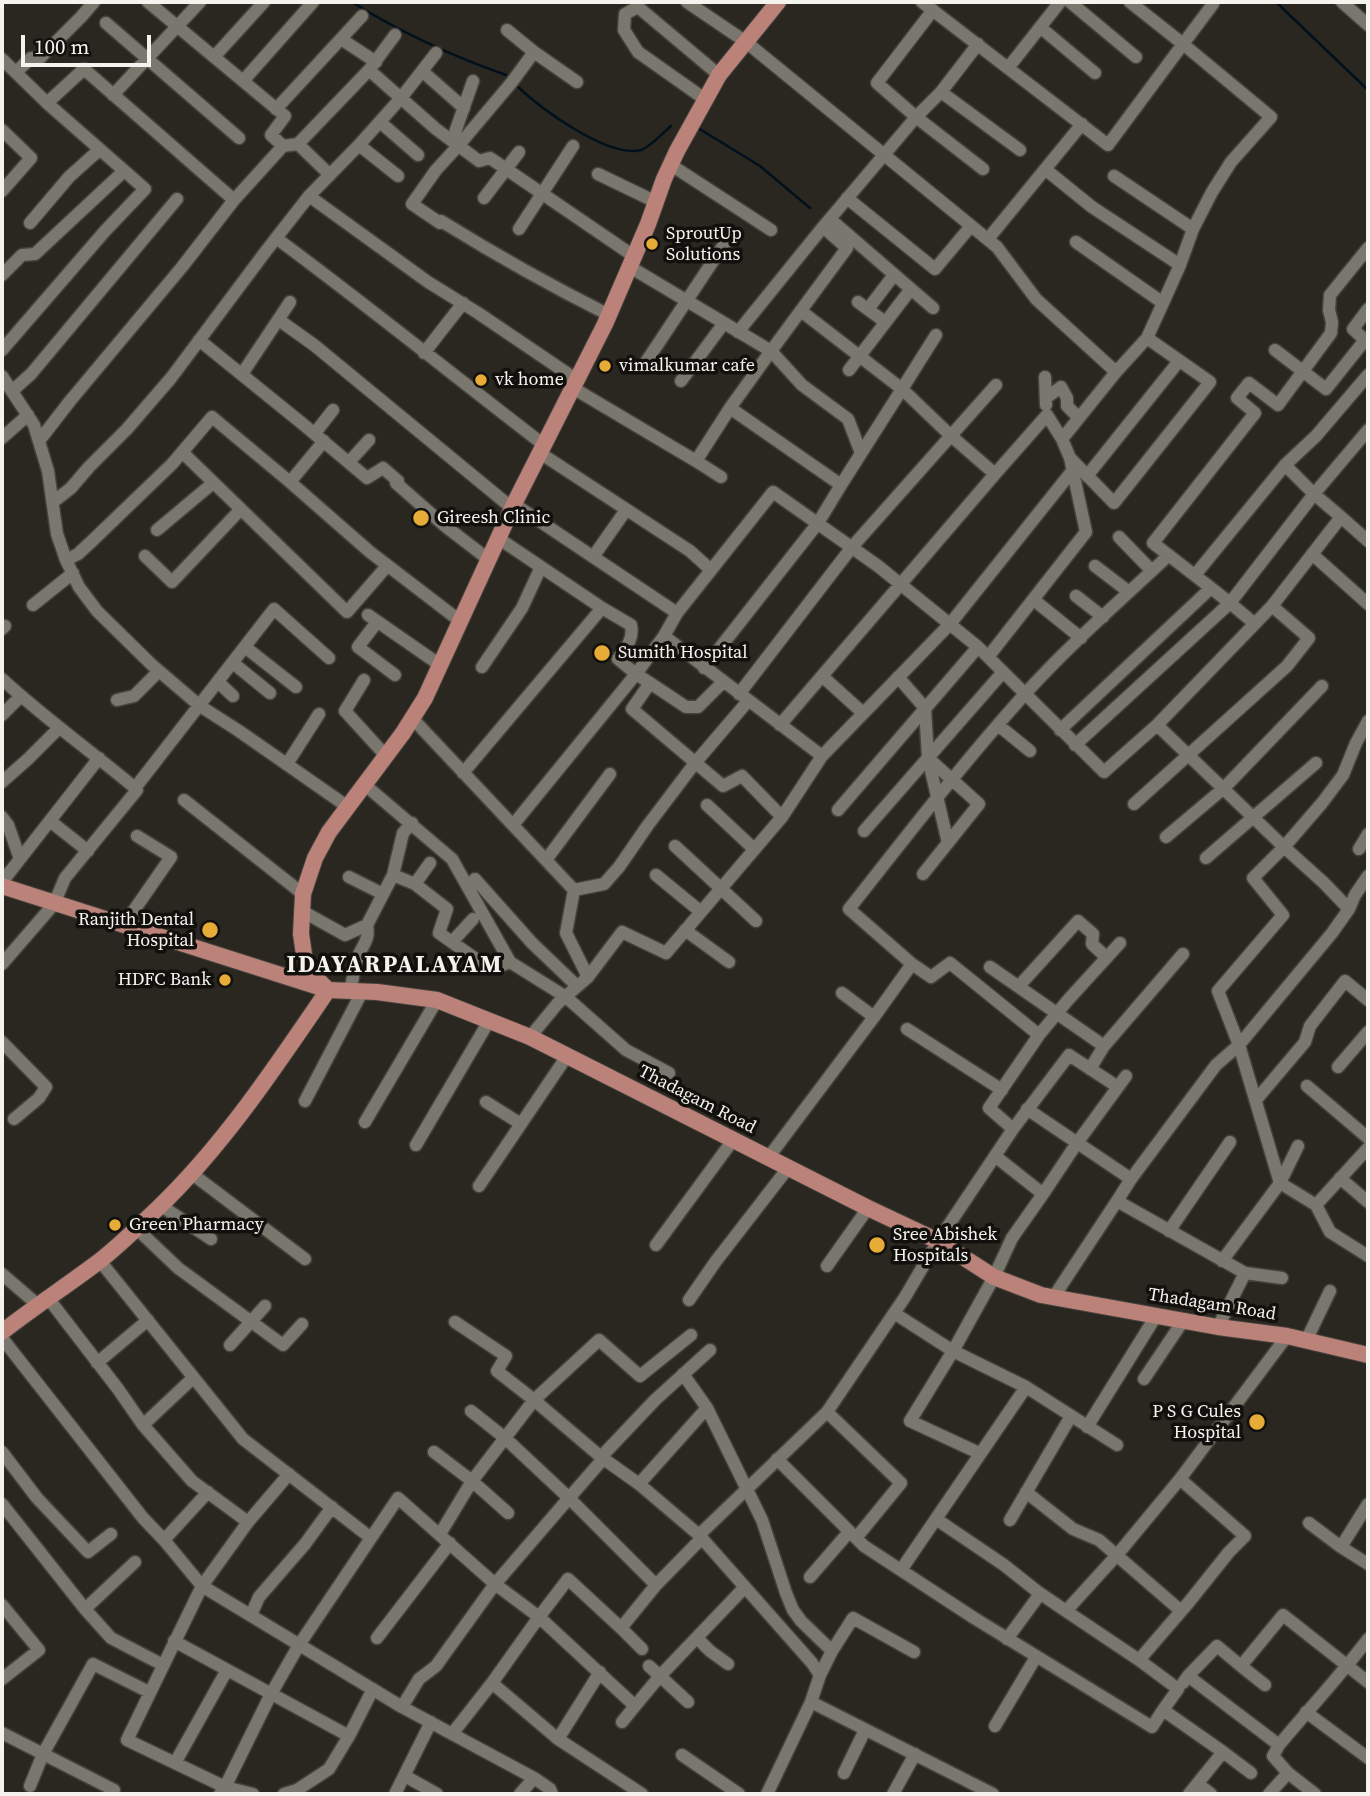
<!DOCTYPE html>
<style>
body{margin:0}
#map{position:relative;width:1370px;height:1796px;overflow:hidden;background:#292720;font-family:"Source Serif 4",serif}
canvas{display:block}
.frame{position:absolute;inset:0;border:4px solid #f5f3ee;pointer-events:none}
.scale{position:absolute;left:21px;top:35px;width:130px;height:32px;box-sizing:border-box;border:4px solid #f5f3ee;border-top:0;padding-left:9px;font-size:21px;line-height:24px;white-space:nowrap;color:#f5f3ee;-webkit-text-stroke:5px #11100d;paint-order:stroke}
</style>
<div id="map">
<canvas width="1370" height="1796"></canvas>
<div class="frame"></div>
<div class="scale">100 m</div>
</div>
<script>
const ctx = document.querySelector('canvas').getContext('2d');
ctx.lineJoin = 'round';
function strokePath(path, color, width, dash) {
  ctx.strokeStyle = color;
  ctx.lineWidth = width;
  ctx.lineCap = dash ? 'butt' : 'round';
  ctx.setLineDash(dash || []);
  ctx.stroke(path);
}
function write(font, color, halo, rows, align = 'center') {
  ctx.font = font + ' "Source Serif 4",serif';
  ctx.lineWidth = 7;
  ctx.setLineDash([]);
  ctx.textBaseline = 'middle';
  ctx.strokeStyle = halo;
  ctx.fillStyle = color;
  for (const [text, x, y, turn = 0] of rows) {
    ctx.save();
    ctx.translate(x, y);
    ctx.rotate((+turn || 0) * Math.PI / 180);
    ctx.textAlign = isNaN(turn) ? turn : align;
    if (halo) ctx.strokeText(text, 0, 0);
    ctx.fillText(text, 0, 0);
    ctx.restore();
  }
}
strokePath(new Path2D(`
 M352,2C400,32 452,56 506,75
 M1276,2L1368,90
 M517,86C540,108 607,158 641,150C649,148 664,132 671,126
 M698,128L760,166L810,208`), '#00101d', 2.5);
const minor = new Path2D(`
 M148,2L285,116L271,135L283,146
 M687,2L746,42L997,247L1036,299L1116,372L1062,439L1070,458L1086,532L988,657
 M922,2L1108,145L1183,44L1271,117L1231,162L1212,192L1193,229
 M1070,2L1136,57
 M1130,2L1183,44L1213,4
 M1342,2L1368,25
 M933,10L877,83L916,117L983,169
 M106,23L239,138
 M1040,27L1095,73
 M507,30L534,52L577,82
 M341,39L376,62
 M978,44L941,92L1020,150
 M534,52L512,82L459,145L436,170L412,204L440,223L441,221C496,255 551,286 609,315
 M214,57L264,2
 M2,59L47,103L145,189L105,231L2,350
 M1008,68L1060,2
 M369,70L436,129L479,161L490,158L635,257
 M422,71L464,108
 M16,72L31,58H40L81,17L94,2
 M243,81L313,2
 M113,95L200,2
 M706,100L638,52L624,30L625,14L638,7L719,75
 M47,103L84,69L234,200
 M276,109L362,16
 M380,122L418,155
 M2,130L31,158L2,191
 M452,141L473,81
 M298,144L330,175
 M359,145L398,176
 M671,165L771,230
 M1045,169L1092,207L1180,265
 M598,174L656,202
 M1114,176L1193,229L1180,265L1163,303
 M309,196L428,282L478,313L577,380
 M484,198L519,152
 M847,198L935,269L971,226
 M830,219L933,308
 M30,223L69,177L99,150
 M519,229L573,146
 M276,238C367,305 454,376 544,445
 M988,239L1082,124
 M1076,242L1163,303L1147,338L1116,372
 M630,267L771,351L730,408L841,485L818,523L704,668
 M2,275L22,255L35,254L124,171
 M858,302L885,322
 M868,309L894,275
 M801,311L902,389L841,485
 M279,320L314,345L512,508
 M738,332L823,227
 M199,340L304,425L367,478L383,468L398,481L396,483L445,526L488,559
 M1275,350L1326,389L1365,340L1353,329L1368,309
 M424,353L463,303
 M644,365L725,243
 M849,370L911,289
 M242,374L290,302
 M2,376L34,425L48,471L57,534L66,560L79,587L97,611L152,665L200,706L239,731L348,807
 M1045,377L1046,405
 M681,381L724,323
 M573,388L696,461L721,477
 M12,391L31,374L177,199
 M1046,398L1061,387L1067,398V406L1079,418
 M315,433L333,410
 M2,438L28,415
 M39,441L70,401L182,267L234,200L283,146L298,144L369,70L395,35
 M182,452L347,612L387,566
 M540,453L690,551L711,570
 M861,453L848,419L802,385L771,351L847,248L823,227L916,117L941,92
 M1071,459L1114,503L1210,382L1147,338
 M696,461L730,408
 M349,462L369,440
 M1285,465L1314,494L1368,430
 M995,474L1047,415L1062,439
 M1087,476L1179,361
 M290,482L324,441
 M53,502L71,488L89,467L127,429L171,378L266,251L309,196L359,145L401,98L436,53
 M514,504L677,613L773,492L878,566L978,647L1104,772L1157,725L1272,606L1341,517L1368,541
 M157,530L213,483
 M1119,537L1152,571
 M1312,554L1368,604
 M145,556L172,582L241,509
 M593,557L626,510
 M66,560L78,554L92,541L172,464L212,417L290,482L370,552L460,621
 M1095,566L1129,592
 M1195,575L1285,465L1316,436L1368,375
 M1211,588L1153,543L1255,413L1237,398L1249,383L1278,405L1331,333L1332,322L1329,310L1330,295L1368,248
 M1076,596L1103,617
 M1034,600L1081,638
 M33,605L73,573
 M677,613L664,636L822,756L950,624L1073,470
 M368,615L440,665
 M377,622L358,647L395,675
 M2,629L5,626
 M664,636L636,674L650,683L632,709L723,786L742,776L782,817L822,756
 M245,647L296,687
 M233,663L270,693
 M482,667L522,608L541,567
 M822,676L863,713
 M898,677L925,708L928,758L948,843
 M2,679C44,718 91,751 135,788L274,609L329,658
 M364,680L345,711L386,756
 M218,682L233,696
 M650,683L686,707H698L723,682
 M739,694L852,547L996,385
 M117,700L134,696L159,671
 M2,715L21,696
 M412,718L574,890L566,933L588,977
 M780,725L995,474L950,435L902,389L936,335
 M998,725L1030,751
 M1157,725L1284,847L1253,878L1283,915L1218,991L1239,1045L1216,1065L1131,1179L1117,1201L1245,1273L1218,1327
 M1060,730L1211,588L1230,603L1314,494L1341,517
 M1075,745L1230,603L1255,624
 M287,764L319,714
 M463,773L602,608L498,538
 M2,782L28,759L59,728
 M365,785L452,859L510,962
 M184,800L303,894
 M1134,804L1287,666L1309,638L1272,606
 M707,805L754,849
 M838,810L978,647
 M2,817L8,825L20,859
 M50,821L88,851
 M513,825L636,674L618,659C626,648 634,639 631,625L602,608
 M864,831L1003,672
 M1166,837L1224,788L1322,686
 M675,846L756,921
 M1359,849L1368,834
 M1206,858L1316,763
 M546,860L610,774
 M923,874L979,804L928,758
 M393,875L415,884L447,909L439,933L487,967L500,966L510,962L566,997L626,1050L669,1073
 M656,875L701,912
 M349,877L383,894
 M475,879L532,943L577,986
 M2,882L99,758
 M415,884L430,863
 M574,890L604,884L619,867L648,825L695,763L748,701
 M1349,909L1355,895L1368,876
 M302,911L345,935L367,925L393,875L403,833L412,823
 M123,926L171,857L137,836
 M685,930L729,962
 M452,942L473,919
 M2,964L54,904L65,878L137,790L135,788
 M990,967L1104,1046
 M1019,986L1078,921L1093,934L1092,944L1106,957
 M350,991C353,980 354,968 358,957C362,945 370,941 367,925
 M842,993L874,1017
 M907,1029L1002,1090
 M1039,1035L1068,1000L1120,943
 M530,1037L558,1003L588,977L622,932L666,953L782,817
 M2,1042L46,1087L39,1098L14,1119
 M1338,1067L1368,1032
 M1090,1069L1104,1046L1183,954
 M1307,1086L1368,1138
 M1256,1100L1305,1042L1310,1026L1345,981L1368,1000
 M305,1101L362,992
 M486,1102L521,1124
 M1027,1109L1131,1179
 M365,1122L437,1000
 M1013,1129L1069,1055L1118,1087
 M416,1145L489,1021
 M995,1156L1043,1194
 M768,1158L874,1017L912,964
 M191,1173L305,1259
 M1340,1178L1368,1202
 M1280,1183L1239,1045L1332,933L1349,909L1324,883L1284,847L1322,803L1343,775L1356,743L1368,721
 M1280,1183L1298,1146
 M479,1186L567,1056
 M160,1205L211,1239
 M1316,1205L1330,1232L1368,1256
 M136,1228L178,1268L283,1345L302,1324
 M1169,1231L1230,1142
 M656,1245L733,1140
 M100,1261L243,1439L371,1538L299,1645L271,1694L225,1787L127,1740L202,1586L248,1522L289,1474
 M1222,1261L1280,1183L1316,1205L1368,1148
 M827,1266L868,1208
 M1245,1273L1282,1278
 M2,1274L38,1305
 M48,1298L118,1389L143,1425L192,1481L248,1522
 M1053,1298L1117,1201
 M689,1300L716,1261L788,1168
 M894,1313L953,1351L910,1421L979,1453
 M455,1322L506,1356L497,1371L534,1400L599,1340L640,1376L691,1335
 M2,1338L143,1518L164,1540L202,1586L402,1707L534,1778L550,1789L552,1794
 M1306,1341L1330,1291
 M230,1345L265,1306
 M97,1363L148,1320
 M683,1374L707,1408L762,1520L786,1593L793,1610L801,1621L832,1651
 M1144,1379L1183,1321
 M1026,1387L1117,1445
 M827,1412L901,1483L856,1538
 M143,1425L193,1378
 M1087,1427L1156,1316
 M2,1452L37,1498L88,1552L111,1534
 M434,1452L472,1481L508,1513
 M601,1457L655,1400L710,1350
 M603,1459L569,1498L656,1585
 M777,1459L864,1546L974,1618L1152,1727L1163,1710
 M639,1484L707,1408
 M1026,1492L1073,1529L1099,1540L1181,1611
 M2,1504L85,1609L111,1638L163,1665
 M936,1519L1004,1565L1038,1592L1066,1611
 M1010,1520L1071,1416
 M1309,1523L1341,1547L1368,1564
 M440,1534L472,1481L534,1400L601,1457L639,1484L699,1535
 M371,1538L398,1498L495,1584L539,1617L635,1706L660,1676L745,1587
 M164,1540L208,1492
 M1341,1547L1368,1504
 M901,1570L1026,1387L953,1351L994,1277L1012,1238L1043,1194L1077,1143L1126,1076
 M810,1577L849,1532
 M2,1605L39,1650L2,1679
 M85,1609L135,1562
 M251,1615L259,1597L305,1544L332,1507
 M621,1628L642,1649
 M377,1638L450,1543
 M697,1638L710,1651L728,1664
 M1007,1639L1040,1594
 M174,1641L349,1736
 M1139,1660L1189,1602L1229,1552L1245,1536L1180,1479
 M649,1666L688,1702
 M1241,1666L1265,1685
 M600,1672L558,1739L642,1794
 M820,1675L832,1651L853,1618L914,1652
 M1188,1676L1217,1646L1241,1666L1283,1615L1368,1682
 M1183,1683L1188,1676L1279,1745L1273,1756L1288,1773L1315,1794
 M811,1702L993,1794
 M402,1707L419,1679L436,1666L495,1584L569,1498L505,1438L471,1411
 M1306,1712L1368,1758
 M622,1722L635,1706
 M995,1726L1036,1657
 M2,1733L114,1790
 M452,1734L492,1683
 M558,1739L492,1683L539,1617L568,1579L621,1628L656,1585L701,1539
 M1279,1745C1309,1709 1340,1676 1368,1639
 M1223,1752L1251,1773
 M682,1755L739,1794
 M175,1763L227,1670
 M844,1773L865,1730
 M405,1776L437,1794
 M1198,1784L1211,1794
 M30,1786L43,1754L93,1664L149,1692
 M220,1794L225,1787L253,1794
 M284,1794L297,1790L329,1769L349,1736L373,1689
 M395,1794L431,1722
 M520,1794L534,1778
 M767,1794L811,1702L820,1675L812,1663L699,1535L827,1412L905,1297L938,1241L1013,1129L989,1108L1039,1035L950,963L931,977L912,964L849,909C906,837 962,764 1024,695C1068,646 1120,601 1169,555
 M893,1794L915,1754
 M1189,1794L1223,1752L1163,1710L1178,1689L1139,1660L1066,1611L1117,1555L1180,1479L1287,1336
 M1269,1794L1288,1773`);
const major = new Path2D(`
 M2,886L328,990L377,992L437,1000L530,1037L868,1208L938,1241L994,1277L1041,1295L1218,1327L1287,1336L1368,1355
 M2,1332C33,1308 66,1286 97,1263C118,1247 138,1227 157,1209C224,1145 276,1066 328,990L306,968L301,934L303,894L315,858L329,832L403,733L425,698L514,504L605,324L648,224L664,179L677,151L719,75L778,2`);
strokePath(minor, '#44423b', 15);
strokePath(major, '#44423b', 18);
strokePath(minor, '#79776e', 12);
strokePath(major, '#ba8279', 16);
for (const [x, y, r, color] of [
 [652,244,7,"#e7ac37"],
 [605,366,7,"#e7ac37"],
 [481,380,7,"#e7ac37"],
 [421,518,9,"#e7ac37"],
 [602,653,9,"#e7ac37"],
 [210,930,9,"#e7ac37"],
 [225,980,7,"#e7ac37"],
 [115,1225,7,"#e7ac37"],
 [877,1245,9,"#e7ac37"],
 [1257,1422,9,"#e7ac37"]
]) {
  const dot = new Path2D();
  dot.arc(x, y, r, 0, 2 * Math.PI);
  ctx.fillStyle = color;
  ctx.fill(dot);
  strokePath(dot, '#11100d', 2.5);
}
write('18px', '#f5f3ee', '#11100d', [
 ["SproutUp",666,234],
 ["Solutions",666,255],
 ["vimalkumar cafe",619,366],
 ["vk home",495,380],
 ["Gireesh Clinic",437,518],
 ["Sumith Hospital",618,653],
 ["Ranjith Dental",194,920,"right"],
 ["Hospital",194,941,"right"],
 ["HDFC Bank",211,980,"right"],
 ["Green Pharmacy",129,1225],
 ["Sree Abishek",893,1235],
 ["Hospitals",893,1256],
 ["P S G Cules",1241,1412,"right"],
 ["Hospital",1241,1433,"right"]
], 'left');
write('18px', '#f5f3ee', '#11100d', [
 ["Thadagam Road",697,1100,27],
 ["Thadagam Road",1212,1305,9]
]);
ctx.letterSpacing = '2px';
write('bold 24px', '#f5f3ee', '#11100d', [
 ["IDAYARPALAYAM",395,966]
]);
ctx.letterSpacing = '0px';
</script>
